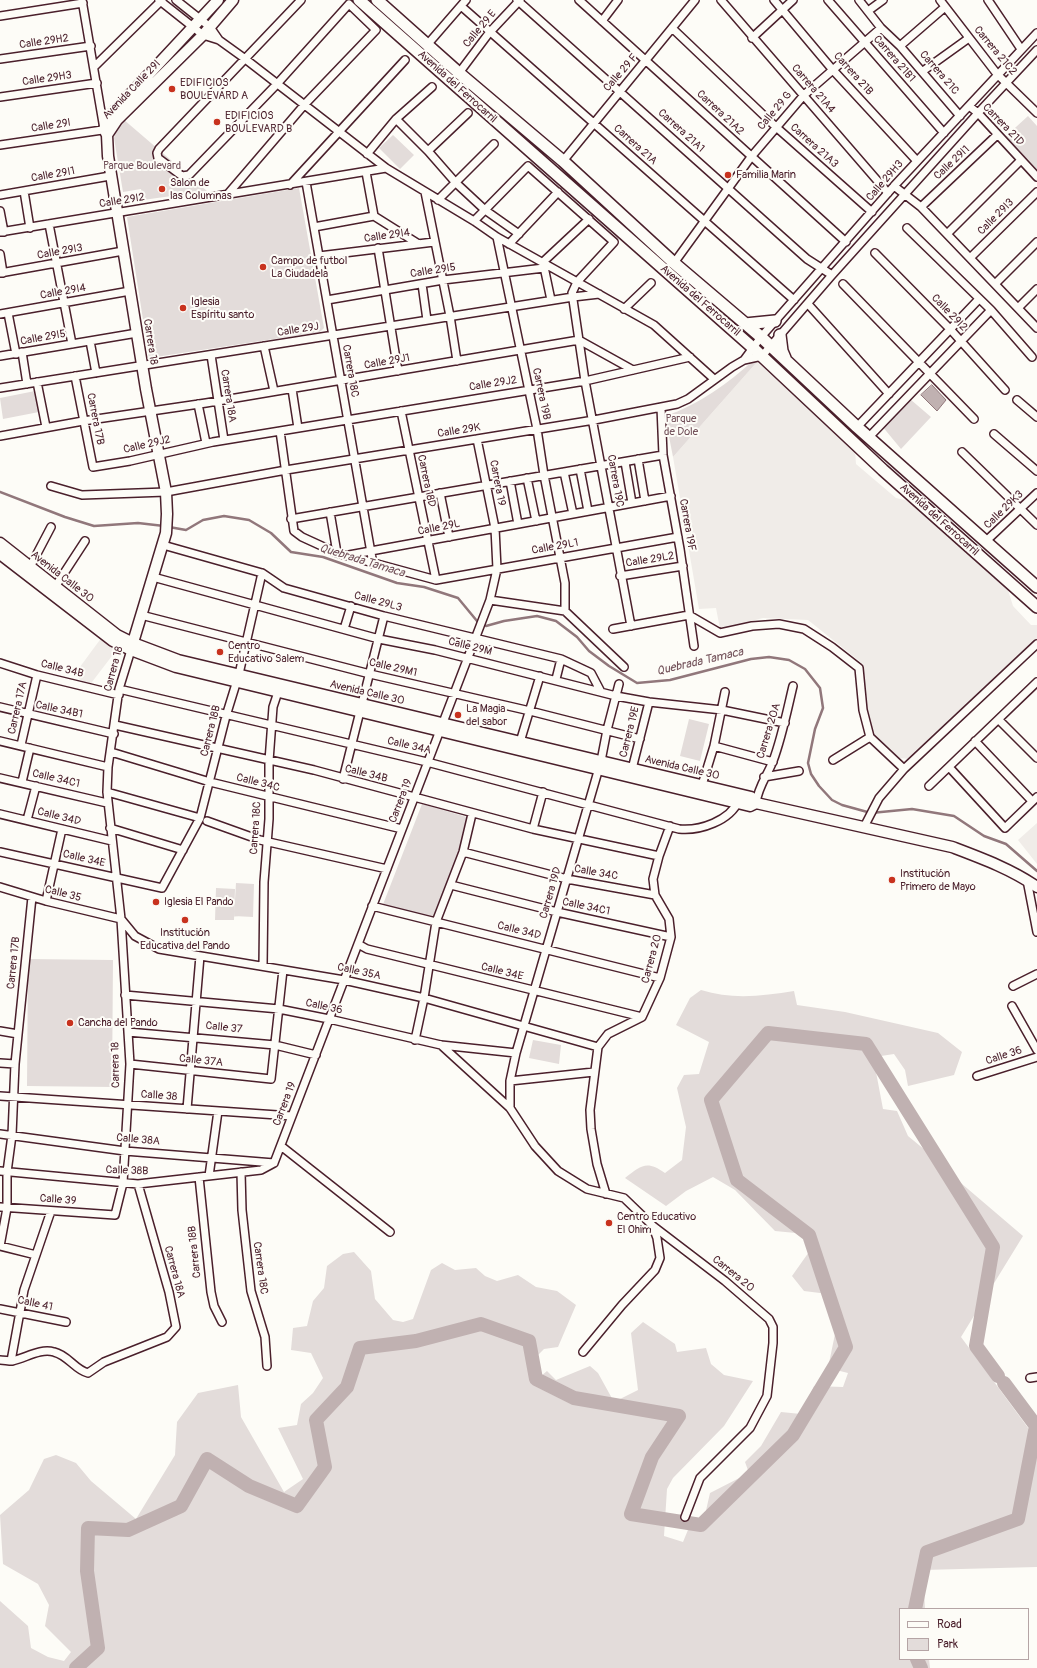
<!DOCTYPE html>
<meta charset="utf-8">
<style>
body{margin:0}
#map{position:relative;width:1037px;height:1668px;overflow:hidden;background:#fdfcf7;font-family:Pangolin,sans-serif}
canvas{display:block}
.legend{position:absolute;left:899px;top:1608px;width:130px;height:52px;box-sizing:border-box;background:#fdfcf7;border:1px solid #b5a4a5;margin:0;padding:5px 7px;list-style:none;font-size:12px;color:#4a1f2b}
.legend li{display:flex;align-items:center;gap:8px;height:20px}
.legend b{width:20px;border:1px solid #b5a4a5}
</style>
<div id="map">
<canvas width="1037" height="1668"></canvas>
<ul class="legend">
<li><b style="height:5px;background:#fdfcf7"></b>Road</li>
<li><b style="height:11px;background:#e3dcda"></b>Park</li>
</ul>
</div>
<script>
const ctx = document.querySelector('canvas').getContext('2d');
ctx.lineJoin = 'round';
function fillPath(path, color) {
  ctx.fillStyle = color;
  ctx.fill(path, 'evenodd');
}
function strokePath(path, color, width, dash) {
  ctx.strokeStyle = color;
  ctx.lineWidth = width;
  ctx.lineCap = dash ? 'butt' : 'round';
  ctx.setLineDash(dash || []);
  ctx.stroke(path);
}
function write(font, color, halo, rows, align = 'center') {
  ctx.font = font + ' Pangolin,sans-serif';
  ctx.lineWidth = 4;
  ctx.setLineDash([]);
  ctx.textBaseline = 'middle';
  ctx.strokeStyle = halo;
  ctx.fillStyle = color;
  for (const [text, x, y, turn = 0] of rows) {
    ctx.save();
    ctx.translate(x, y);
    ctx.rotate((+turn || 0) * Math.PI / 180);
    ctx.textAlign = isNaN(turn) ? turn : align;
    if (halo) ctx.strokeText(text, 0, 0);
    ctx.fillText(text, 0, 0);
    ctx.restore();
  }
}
fillPath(new Path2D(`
 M757,362L855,450L856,464L896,498L909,501L1007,587L1013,606L1031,625H1037V641L910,759L899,758L869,729L863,664L808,620L763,618L720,629L716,608L699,609L673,457Z
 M102,637L118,648L89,686L74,675Z
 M1037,823V864L1018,840Z`), '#f0ece8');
fillPath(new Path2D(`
 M1028,116L1037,126V171L1004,138Z
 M123,119L207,191L143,200L141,189L123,192L114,138L116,126Z
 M393,135L414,155L400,169L379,148Z
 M299,188L324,328L320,332L149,358L127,217Z
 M754,360L757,362L673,457L665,416C699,405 728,383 754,360Z
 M35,391L39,412L3,419L0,398Z
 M910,399L931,417L901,449L882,426Z
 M689,719L709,724L700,761L680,756Z
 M422,804L470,818L438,919L382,907Z
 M236,883L254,884L253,917L234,916Z
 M216,888L235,889L234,920H215Z
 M28,959L113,960L112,1087L27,1086Z
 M701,990C732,1000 763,996 794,991L797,1005L845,1012L938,1033L962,1052L954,1075L908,1086L905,1070L894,1054L881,1056L876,1072L883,1109L897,1111L908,1136L925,1150L937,1168L948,1172L1023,1236L961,1337L1037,1440V1567L923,1570L925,1609H900V1659H929L930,1668H0V1601L28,1626L31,1648L48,1657L64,1661L71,1652L45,1626L49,1605L38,1584L3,1564L0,1515L29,1490L44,1459L56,1455L76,1463L91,1481L136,1519L175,1455L177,1422L198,1393L238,1385L241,1417L284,1492L303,1479L278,1428L297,1425L301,1404L313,1393L323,1378L311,1353L291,1350L293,1328L307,1326L313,1301L324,1288L327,1266L343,1254L354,1252L371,1271L375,1299L393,1320L403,1322L413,1319L431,1270L442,1263L455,1270L476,1268L485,1276L497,1281L518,1275L536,1287L557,1291L576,1305L558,1347L544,1349L530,1363V1367L541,1376L547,1371L556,1380L590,1366L598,1373L614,1402L638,1390L631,1333L643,1322L675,1344L677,1352L706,1348L711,1364L724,1375L753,1381L724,1426L673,1478L667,1489L664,1536L683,1542L690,1525L702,1528L710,1493L749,1473L745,1462L761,1446L781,1412L801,1414L814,1386L843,1387L848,1373L828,1368L835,1334L828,1294L804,1291L792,1276L816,1242L806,1234L775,1231L735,1190L713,1177L686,1191L666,1206L625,1178C641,1165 647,1160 665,1173L682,1160L686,1127L677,1088L684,1075L699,1074L709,1042L676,1025L690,998Z
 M533,1040L561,1045L559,1064L529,1058Z`), '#e3dcda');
const water = new Path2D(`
 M932,385L946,400L937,411L921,395Z`);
fillPath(water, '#c0b1b1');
strokePath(water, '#91777b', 1);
strokePath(new Path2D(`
 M0,492L65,517L94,526L138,523L164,526
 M169,527L186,530L203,520L224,516L249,520L271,533L291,552L323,557L397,583L424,587L458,598L477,621L486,626L504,621L537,616L556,621L577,637L589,651L609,666L637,683L670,680L751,659L769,657L789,660L805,669L820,688L823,708L815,729L808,763L811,774L819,786L832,800L842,805L871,813L912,809L954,816L984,836L1006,844L1037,871`), '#91777b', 2.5);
strokePath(new Path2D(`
 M915,1609L927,1552L1018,1519L1036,1426L1004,1383
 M917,1659L921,1668
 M76,1668L98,1648L87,1571L88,1528L128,1530L181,1506L207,1459L249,1486L297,1506L325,1467L316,1420L347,1387L360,1348L416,1341L481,1324L529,1341L536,1379L574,1398L679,1416L652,1457L631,1514L701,1525L793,1435L846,1347L809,1235L737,1180L711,1100L768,1033L866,1044L993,1247L976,1346L998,1376`), '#c0b1b1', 14);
const street = new Path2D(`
 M82,0L104,129
 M159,0L193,27L203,35L219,40L244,58L386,168L474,221L497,237L654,325L714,379
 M176,0L210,27L219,40
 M517,0L807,259L832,275
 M579,0L846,242
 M721,0L888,193
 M774,0L832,69L917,161
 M828,0L944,133
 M859,0L881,28L900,46L960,116
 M940,0L997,74L1037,113
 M988,0L1021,49
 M461,6L794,300
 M868,11L883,0
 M0,16L83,3
 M602,21L618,0
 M672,28L776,127L872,212
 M752,38L793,0
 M427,45L466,0
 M900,46L945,7
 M0,59L91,46
 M95,66L162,0
 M923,71L969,38
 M459,73L489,33L520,0
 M0,97L97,83
 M969,106L978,113L1037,177
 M396,119L428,151L456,183L485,210L519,234
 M0,145L109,129
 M428,151L468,113
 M367,154L396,119L432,87
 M563,161L695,0
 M366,172L374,216L417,243
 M306,182L373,564
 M290,185L405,60
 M894,186L921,207L1037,328
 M24,191L30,228
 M425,192L450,316L457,361
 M0,195L110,176
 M227,195L305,104L376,30L349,4L277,84L189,175L182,176L158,158L157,153L159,149L301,0
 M438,200L494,144
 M921,207L997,135
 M0,211L4,232
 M474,221L528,166L614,242L577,282L572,293L585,381L631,626
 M49,224L72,344
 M314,227L374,216
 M907,228L991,310L1032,357
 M0,232L386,168
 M947,234L1021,160
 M497,237L537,429L544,475L565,583V611
 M509,244L558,192
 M378,248L398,371
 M875,253L950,329L1005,390
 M0,254L3,273
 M319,256L434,242
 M970,258L1037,192
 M674,263L751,157L804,95L881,28
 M0,273L123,251
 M422,284L427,320
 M843,284L974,419
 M995,284L1037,242
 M327,300L443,280L544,268
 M551,300L543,262L589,219
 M808,304L889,394
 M1018,308L1037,289
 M624,309L651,283
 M8,313L16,354
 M0,314L130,291
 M90,341L96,373
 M264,346L274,391
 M22,352L27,384
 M211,355L224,440
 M0,356L137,333
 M744,360L761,337L894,186L1037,33
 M75,376L93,467L130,461L213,442L585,381L690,357
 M37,382L46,427
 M0,388L573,297L599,294
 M292,389L298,428
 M1017,400L1037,417
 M198,404L206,443
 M661,407L663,455L680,549L694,646
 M401,411L436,580
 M857,427L979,299
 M280,431L294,531L302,537L337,553L436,580L678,537
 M994,434L1037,471
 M0,436L83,421L206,403L579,340L633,370
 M869,437L991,310
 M962,452L1037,525
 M638,459L645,501
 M625,462L632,503
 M580,469L588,511
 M564,472L573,514
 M527,478L536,521
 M510,481L518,524
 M51,486L82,495L166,492L286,470L594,420L677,404L688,399L732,367L744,360L762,356L832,275L978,113L1037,50
 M440,493L449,537
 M330,512L337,553
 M291,519L663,455
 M985,542L1037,493
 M163,545L262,573L284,588L384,616L561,659L591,673L601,692
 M349,555L671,496
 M30,567L51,527
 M620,576L683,566
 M153,577L379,639L435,650L616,696L649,702L722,710L785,723
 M55,587L85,541
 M490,600L565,611L624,667
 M141,615L370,674L530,711L640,739
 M344,629L351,606
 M613,629L689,615L720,633L752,626L779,624L804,629L832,647L859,668L863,710L870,737L904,769
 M0,663L37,675L119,695
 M556,679L561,659
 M119,689L427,762L679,829C700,831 730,821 739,800
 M0,707L114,734
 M999,720L1037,758
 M115,725L314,770L533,829L659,856
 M0,741L108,767
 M975,741L1032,801
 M520,742L540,676
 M21,745L37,675
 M714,746L773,762
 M111,752L210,782L402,829
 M833,760L870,737
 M949,767L1005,828L1037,797
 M632,769L649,702
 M764,777L799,771
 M0,778L107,803
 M343,779L384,616
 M22,782L30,748
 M702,785L714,746L725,692
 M929,786L1037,682
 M107,792L200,818
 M756,803C758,787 767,776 773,761C782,737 787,711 793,686
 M0,814L112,841
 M27,820L36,786
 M207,821L260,840L387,869
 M864,827L879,798L904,769L1037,644
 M110,828L183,850
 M533,829L543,792
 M0,852L162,888L200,818L226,716L239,674L262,573
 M463,852L567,879L655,895
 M1027,880L1037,932
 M451,885L557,912L671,937
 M0,887L46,901L121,919L135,936L159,949L344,980L424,998L598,1047
 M46,901L62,829
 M372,906L660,978
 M358,944L367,949L642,1017
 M263,966L264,882L269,819V761L273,707L278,692
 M1013,986L1037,974
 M125,995L279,1009L329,1019L441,1045L516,1053
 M1012,1006L1037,1050
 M0,1031L18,1034
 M128,1032L275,1045L316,1055
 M415,1040L424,998L436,922L463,852L472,814
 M441,1045L510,1108L535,1146L558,1171L587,1189L624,1198L653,1226L725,1281L769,1319L773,1327V1343L767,1396L750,1428L700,1478L685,1517
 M0,1063L15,1064
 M130,1064L271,1079L283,970
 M977,1076L1037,1057
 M510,1081L594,1072
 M0,1096L292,1116
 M510,1108V1081L516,1053L601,761L607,730L619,684
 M187,1109L200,956
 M0,1134L125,1151L274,1163
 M281,1146L390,1232
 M274,1163L490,600L497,569L495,528L477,439
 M0,1171L138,1184L261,1170L274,1163
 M241,1172L242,1210L251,1291L265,1337L267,1366
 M209,1176L218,1111
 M199,1177L211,1292L214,1306L222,1322
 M606,1194L597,1164L591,1129L590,1110L598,1047L608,1034L642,1017L660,978L671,937L669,919L655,895L653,879L659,856L670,826
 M0,1207L115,1215L123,1183L130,1064L121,919L107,792L108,767L119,689L131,650
 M0,1246L7,1208V1172L12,1135L15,1064L32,897
 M0,1246L36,1255
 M0,1309L66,1322
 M583,1352L622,1305L655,1270L660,1258L657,1238L653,1227
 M0,1360C4,1360 8,1361 12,1361C26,1358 40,1348 54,1352C68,1355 75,1370 88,1373L104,1362L167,1337L176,1327L169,1292L138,1184
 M11,1361L24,1290L51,1211
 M1030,1378L1037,1377`);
const secondary = new Path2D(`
 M107,135L117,120L203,35L233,0
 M0,543L117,635L133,643L178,660L751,797L756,803
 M0,554L113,641L131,650L176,667L750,806L756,803L952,847C981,858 1011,869 1037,887
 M131,649L166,533L167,514L166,492L146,389L108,156L107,135L104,129L111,115L218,0`);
const primary = new Path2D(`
 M359,0L752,347L883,470L1037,607
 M377,0L459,73L563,161L674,263L761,337L857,427L1037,587
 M745,324L775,321
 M780,335L782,351L785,358`);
strokePath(street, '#4a1f2b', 10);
strokePath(secondary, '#4a1f2b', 13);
strokePath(primary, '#4a1f2b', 14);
strokePath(street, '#fdfcf7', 7);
strokePath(secondary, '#fdfcf7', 10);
strokePath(primary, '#fdfcf7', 11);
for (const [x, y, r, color] of [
 [172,89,4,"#c8321e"],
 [217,122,4,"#c8321e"],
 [728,175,4,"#c8321e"],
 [162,189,4,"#c8321e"],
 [263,267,4,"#c8321e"],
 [183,308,4,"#c8321e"],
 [220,652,4,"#c8321e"],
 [458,715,4,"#c8321e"],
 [892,880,4,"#c8321e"],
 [156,902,4,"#c8321e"],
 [185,920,4,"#c8321e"],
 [70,1023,4,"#c8321e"],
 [609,1223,4,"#c8321e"]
]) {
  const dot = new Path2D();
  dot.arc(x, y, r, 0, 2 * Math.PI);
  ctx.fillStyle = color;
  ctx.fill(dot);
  strokePath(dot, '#fdfcf7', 1.5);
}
write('11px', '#4a1f2b', '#fdfcf7', [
 ["Calle 29 E",480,29,-50],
 ["Calle 29H2",44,42,-8],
 ["Carrera 21C2",995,51,50],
 ["Carrera 21B1",894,59,49],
 ["Calle 29 F",621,73,-49],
 ["Carrera 21C",939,73,49],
 ["Carrera 21B",853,74,48],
 ["Calle 29H3",47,79,-8],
 ["Avenida del Ferrocarril",457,87,42],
 ["Carrera 21A4",813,89,49],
 ["Avenida Calle 29I",132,90,-46],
 ["Calle 29 G",775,111,-50],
 ["Carrera 21A2",720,113,43],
 ["Carrera 21D",1003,125,46],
 ["Calle 29I",51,126,-9],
 ["Carrera 21A1",681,131,42],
 ["Carrera 21A",635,145,42],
 ["Carrera 21A3",814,146,42],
 ["Calle 29I1",952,163,-43],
 ["Calle 29I1",53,175,-10],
 ["Calle 29H3",885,181,-49],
 ["Calle 29I2",122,201,-9],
 ["Calle 29I3",996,217,-45],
 ["Calle 29I4",387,236,-8],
 ["Calle 29I3",60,252,-10],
 ["Calle 29I5",433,271,-9],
 ["Calle 29I4",63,292,-10],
 ["Avenida del Ferrocarril",700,301,41],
 ["Calle 29I2",949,313,46],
 ["Calle 29J",298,330,-9],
 ["Calle 29I5",43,338,-10],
 ["Carrera 18",150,342,81],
 ["Calle 29J1",387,362,-10],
 ["Carrera 18C",350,371,80],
 ["Calle 29J2",493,384,-9],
 ["Carrera 19B",541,394,78],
 ["Carrera 18A",228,396,81],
 ["Carrera 17B",95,419,79],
 ["Calle 29K",459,431,-9],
 ["Calle 29J2",147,445,-13],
 ["Carrera 18D",426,481,78],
 ["Carrera 19C",615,481,80],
 ["Carrera 19",497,483,79],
 ["Calle 29K3",1004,510,-44],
 ["Avenida del Ferrocarril",939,520,42],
 ["Carrera 19F",687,525,80],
 ["Calle 29L",439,528,-11],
 ["Calle 29L1",555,547,-10],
 ["Calle 29L2",650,560,-9],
 ["Avenida Calle 30",62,577,38],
 ["Calle 29L3",378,602,15],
 ["Calle 29M",470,647,14],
 ["Calle 29M1",393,668,13],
 ["Calle 34B",62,669,14],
 ["Carrera 18",114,669,-75],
 ["Avenida Calle 30",367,693,13],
 ["Carrera 17A",18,708,-77],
 ["Calle 34B1",59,710,12],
 ["Carrera 18B",211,731,-76],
 ["Carrera 20A",769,731,-73],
 ["Carrera 19E",630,732,-76],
 ["Calle 34A",409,746,13],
 ["Avenida Calle 30",682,768,13],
 ["Calle 34B",366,774,14],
 ["Calle 34C1",56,779,13],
 ["Calle 34C",258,783,14],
 ["Carrera 19",401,801,-69],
 ["Calle 34D",59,817,14],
 ["Carrera 18C",256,828,-86],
 ["Calle 34E",84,859,13],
 ["Calle 34C",596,873,10],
 ["Carrera 19D",551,893,-74],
 ["Calle 35",63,894,14],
 ["Calle 34C1",586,907,12],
 ["Calle 34D",519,931,14],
 ["Carrera 20",652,959,-75],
 ["Carrera 17B",14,963,-84],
 ["Calle 35A",359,972,12],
 ["Calle 34E",502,972,14],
 ["Calle 36",324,1007,12],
 ["Calle 37",224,1028,6],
 ["Calle 36",1004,1056,-18],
 ["Calle 37A",201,1061,6],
 ["Carrera 18",116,1065,-91],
 ["Calle 38",159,1096,4],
 ["Carrera 19",285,1104,-69],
 ["Calle 38A",138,1140,5],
 ["Calle 38B",127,1171,2],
 ["Calle 39",58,1200,4],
 ["Carrera 18B",195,1252,-96],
 ["Carrera 18C",260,1268,82],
 ["Carrera 18A",174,1272,75],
 ["Carrera 20",733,1274,39],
 ["Calle 41",35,1304,12]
]);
write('11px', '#4a1f2b', '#fdfcf7', [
 ["EDIFICIOS",180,83],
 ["BOULEVARD A",180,96],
 ["EDIFICIOS",225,116],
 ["BOULEVARD B",225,129],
 ["Familia Marin",736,175],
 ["Salon de",170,183],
 ["las Columnas",170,196],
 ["Campo de futbol",271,261],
 ["La Ciudadela",271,274],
 ["Iglesia",191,302],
 ["Espíritu santo",191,315],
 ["Centro",228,646],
 ["Educativo Salem",228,659],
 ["La Magia",466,709],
 ["del sabor",466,722],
 ["Institución",900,874],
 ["Primero de Mayo",900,887],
 ["Iglesia El Pando",164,902],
 ["Institución",185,933,"center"],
 ["Educativa del Pando",185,946,"center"],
 ["Cancha del Pando",78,1023],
 ["Centro Educativo",617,1217],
 ["El Ohim",617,1230]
], 'left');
write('11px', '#704e57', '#fdfcf7', [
 ["Parque Boulevard",142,166],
 ["Parque",681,419],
 ["de Dole",681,432]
]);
write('italic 12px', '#73525a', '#fdfcf7', [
 ["Quebrada Tamaca",362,561,17],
 ["Quebrada Tamaca",700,662,-13]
]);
</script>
